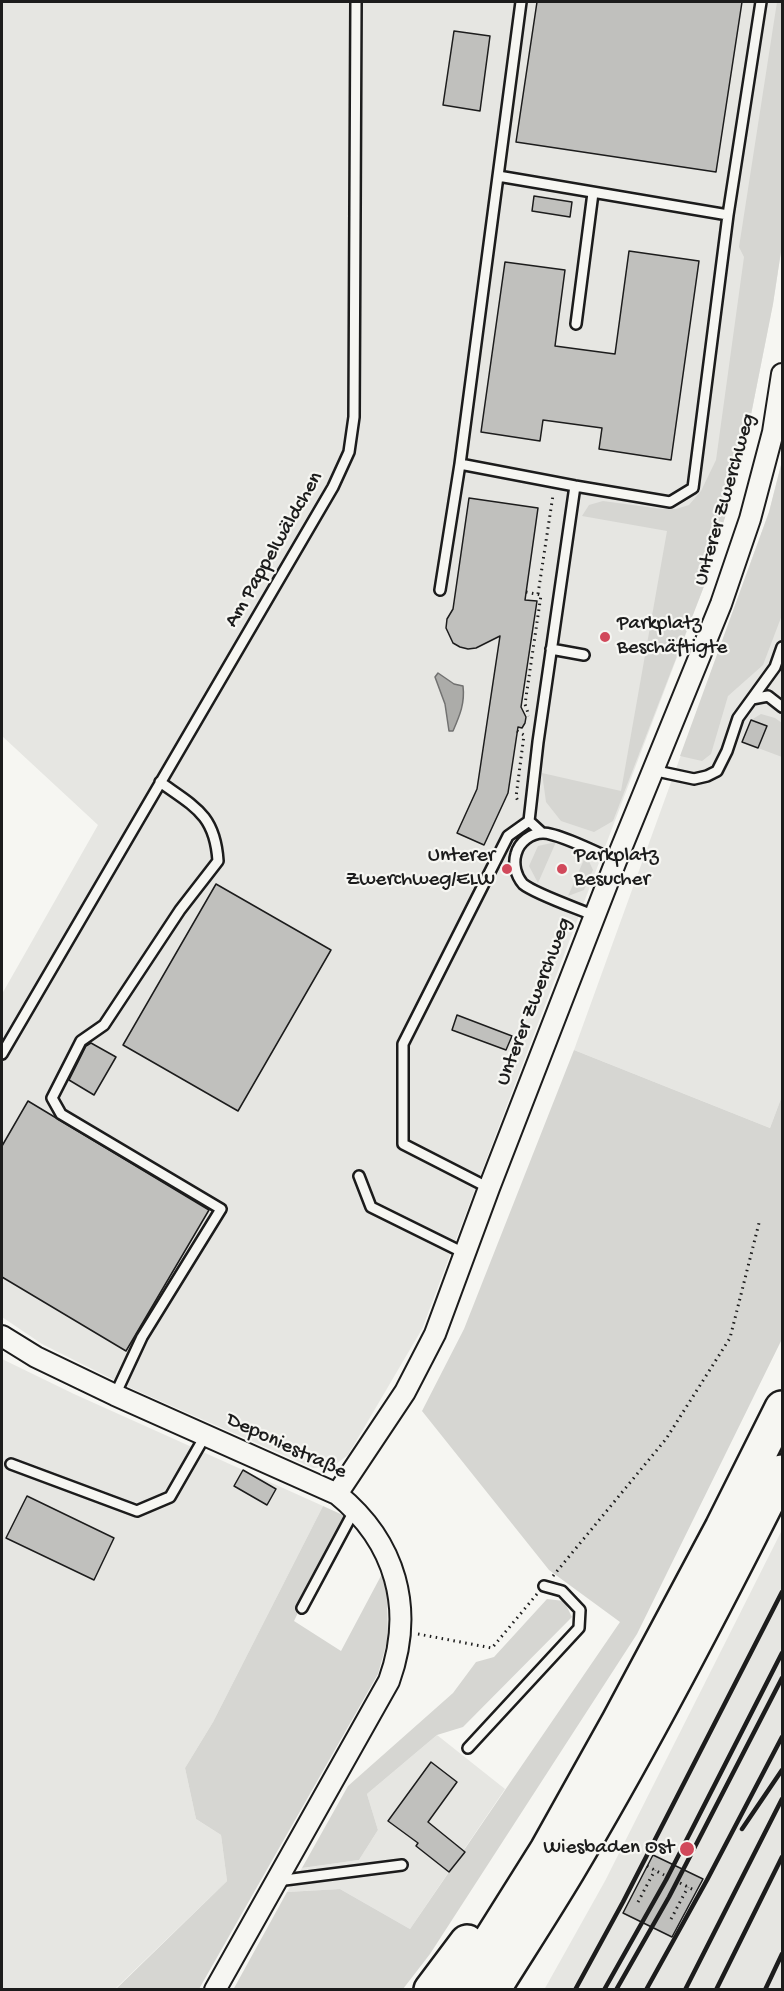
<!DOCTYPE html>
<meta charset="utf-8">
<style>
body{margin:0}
#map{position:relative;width:784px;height:1991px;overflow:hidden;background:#f6f6f2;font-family:"Gochi Hand",sans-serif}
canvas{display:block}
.frame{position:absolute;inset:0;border:3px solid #1c1c1c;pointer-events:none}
</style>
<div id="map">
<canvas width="784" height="1991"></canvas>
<div class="frame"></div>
</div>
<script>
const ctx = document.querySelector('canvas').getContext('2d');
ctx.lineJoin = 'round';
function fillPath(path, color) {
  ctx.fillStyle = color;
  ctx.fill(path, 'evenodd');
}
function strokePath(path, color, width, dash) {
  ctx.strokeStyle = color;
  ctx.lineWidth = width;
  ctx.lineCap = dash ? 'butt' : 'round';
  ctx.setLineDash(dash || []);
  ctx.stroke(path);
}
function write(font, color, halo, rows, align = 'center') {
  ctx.font = font + ' "Gochi Hand",sans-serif';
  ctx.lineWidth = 4.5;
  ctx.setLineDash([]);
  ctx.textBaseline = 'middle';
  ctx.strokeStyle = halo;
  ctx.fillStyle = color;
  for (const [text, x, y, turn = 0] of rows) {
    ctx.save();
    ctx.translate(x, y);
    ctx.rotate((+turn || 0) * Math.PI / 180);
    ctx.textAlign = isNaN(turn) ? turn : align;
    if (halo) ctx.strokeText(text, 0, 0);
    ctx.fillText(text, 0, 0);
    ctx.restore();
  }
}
fillPath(new Path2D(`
 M2,2H782V245L773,304L742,460L706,581L422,1329L348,1455L332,1467L313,1468L126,1386L42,1344L2,1317V994L98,825L2,736Z
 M782,461V1096L770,1128L574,1050L769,512Z
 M2,1359L74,1394L323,1506L213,1722L185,1768L196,1819L221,1835L227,1881L115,1989H2Z
 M782,1530V1989L544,1990L605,1881Z
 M437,1735L505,1789L410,1929L340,1889L287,1892L302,1868L359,1860L378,1830L367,1794Z`), '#e6e6e2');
fillPath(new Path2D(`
 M777,2H782V245L773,304L742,460L706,581L613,821L594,832L561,821L546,802L542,773L621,791L667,531L582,516L589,505L603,501L662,509H676L689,505L701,491L716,460L744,257L739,247Z
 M782,461V615L763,665L728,696L711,754L702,761L680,756L769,512Z
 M761,714L775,718L782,723V757L758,748L766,726L751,720Z
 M556,842L538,883L529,866L538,846Z
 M586,855L593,870L584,890L568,896Z
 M574,1050L770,1128L782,1096V1339L637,1634L430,1954L403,1989L233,1990L287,1892L340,1889L410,1929L620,1622L549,1570L422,1411L464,1329Z
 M323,1506L345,1516L294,1621L341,1651L383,1572L387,1598L388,1638L378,1674L199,1989L115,1990L227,1881L221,1835L196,1819L185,1768L213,1722Z
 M547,1599L564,1601L572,1617L463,1727L437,1735L367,1794L378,1830L359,1860L302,1868L348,1786L453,1693L476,1662L494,1657Z`), '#d6d6d2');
const water = new Path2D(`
 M438,673L454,684L463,686C465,703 460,715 453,731H449L445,704L435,677Z`);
fillPath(water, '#acaca9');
strokePath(water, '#727271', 1.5);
const building = new Path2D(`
 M537,2H742L716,172L516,142Z
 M454,31L490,36L480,111L443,105Z
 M534,196L572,202L570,217L532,211Z
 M629,251L699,261L671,460L599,449L602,428L543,420L540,441L481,432L505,262L565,270L555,346L615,354Z
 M469,498L538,508L525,600L537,601L521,707L526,717L525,723L522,728L518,727L508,793L484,845L457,833L477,789L500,636L476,648L468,649L460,647L453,643L446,628L447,619L453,609Z
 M751,720L767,726L758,748L742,742Z
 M216,884L331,950L238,1111L123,1045Z
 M457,1015L512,1036L506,1050L452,1030Z
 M91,1043L116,1057L94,1095L69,1080L86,1046Z
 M28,1101L209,1210L126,1351L2,1277V1146Z
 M243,1470L276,1489L267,1505L234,1486Z
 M27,1496L114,1538L94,1580L6,1538Z
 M431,1762L457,1782L428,1822L465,1852L449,1872L416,1846L418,1843L388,1821Z
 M653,1855L703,1879L672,1937L623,1913Z`);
fillPath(building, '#c0c0bd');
strokePath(building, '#1c1c1c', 1.5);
const service = new Path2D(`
 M521,2L460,464L575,486L670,502L693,488L728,215L761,2
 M498,176L728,215
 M576,324L593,193
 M440,590L460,464
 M551,649L584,655
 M752,699L768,696L782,707
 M652,770L694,779L707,776L717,771L727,751L738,718L775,667L782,647
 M529,821L538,742L575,486
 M595,916C579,909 535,894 523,884C516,876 513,864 516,854C519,842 531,833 543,833C558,833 600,854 616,861
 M2,1054L333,487L349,452L354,417L356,2
 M359,1176L371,1207L464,1253
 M489,1188L403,1144V1044L508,836L529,821L542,833
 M115,1395L142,1337L221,1209L61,1114L52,1098L81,1041L104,1025L180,910L218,861C215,815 195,807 160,782
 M11,1464L137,1511L170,1497L205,1436
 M302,1608L355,1509
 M468,1748L579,1628L580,1610L562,1591L544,1586
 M277,1881L402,1865`);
const minor = new Path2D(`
 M2,1336L36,1357L115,1395L337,1494C396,1542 415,1609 389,1681L215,1990
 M337,1494L405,1392L435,1334L489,1188L616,861L721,604L750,519L773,432L782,374`);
const motorway = new Path2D(`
 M431,1990L467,1942
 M459,1990L547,1850L619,1721L722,1528L782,1408
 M493,1990C518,1950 544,1910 568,1870C645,1741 715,1606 782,1472`);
strokePath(service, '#1c1c1c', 14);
strokePath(minor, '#1c1c1c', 24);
strokePath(motorway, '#1c1c1c', 38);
strokePath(new Path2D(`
 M526,592L541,595L525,704L529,716
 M538,594L553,495
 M517,731L524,735L516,797L518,801
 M553,1576L666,1439L730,1338L759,1223
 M418,1634L492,1648L537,1594
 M647,1866L664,1875
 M680,1883L696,1891
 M638,1902L655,1870
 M671,1919L688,1887`), '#1c1c1c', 3, [1.5, 4.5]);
strokePath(service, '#f6f6f2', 9);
strokePath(minor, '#f6f6f2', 20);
strokePath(motorway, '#f6f6f2', 33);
strokePath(new Path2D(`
 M742,1829L782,1770
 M575,1990L623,1902L782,1592
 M604,1990L666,1880L782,1653
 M616,1990L669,1897L782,1678
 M646,1990L707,1880L782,1737
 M685,1990L782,1799
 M716,1990L782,1857
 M765,1990L782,1954`), '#1c1c1c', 4.5);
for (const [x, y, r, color] of [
 [605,637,6,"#d1495b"],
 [507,869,6,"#d1495b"],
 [562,869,6,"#d1495b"],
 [687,1849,8,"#d1495b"]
]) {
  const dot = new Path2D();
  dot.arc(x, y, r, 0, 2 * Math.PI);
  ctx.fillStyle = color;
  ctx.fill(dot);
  strokePath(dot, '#f6f6f2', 2);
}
write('21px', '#1c1c1c', '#f6f6f2', [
 ["Unterer Zwerchweg",726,500,-74],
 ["Am Pappelwäldchen",275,550,-60],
 ["Unterer Zwerchweg",535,1002,-69],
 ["Deponiestraße",286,1447,25]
]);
write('21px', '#1c1c1c', '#f6f6f2', [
 ["Parkplatz",617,625],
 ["Beschäftigte",617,649],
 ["Unterer",495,857,"right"],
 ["Zwerchweg/ELW",495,881,"right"],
 ["Parkplatz",574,857],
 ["Besucher",574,881],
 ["Wiesbaden Ost",674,1849,"right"]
], 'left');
</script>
